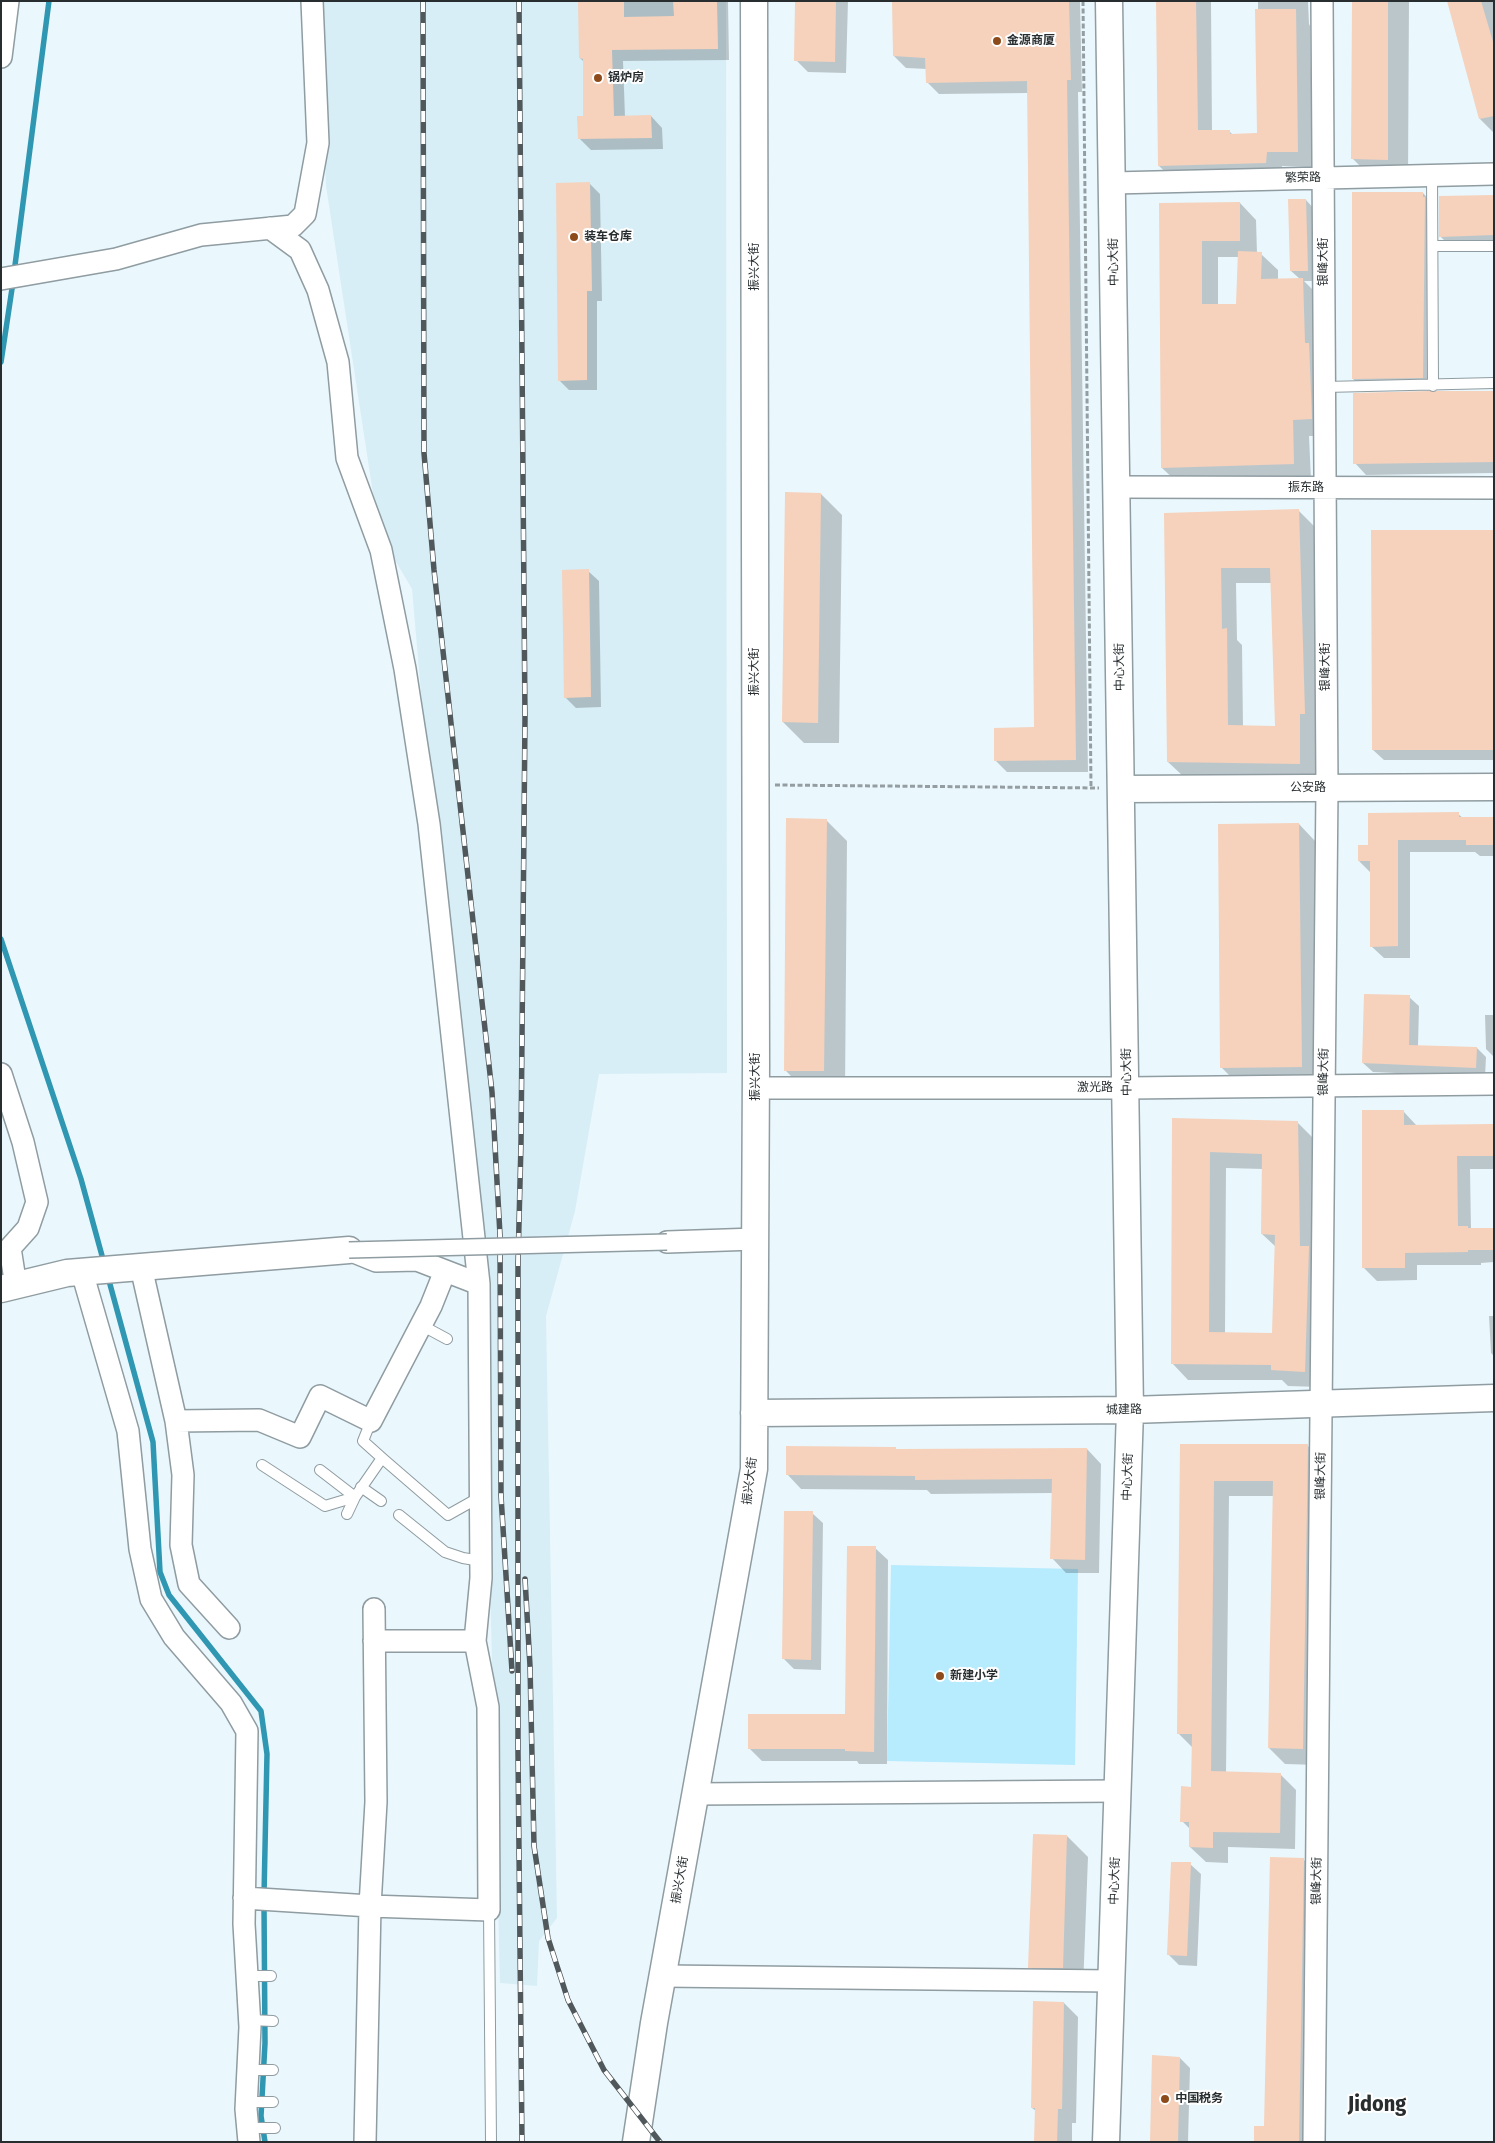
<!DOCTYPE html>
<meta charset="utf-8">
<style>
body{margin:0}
#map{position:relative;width:1495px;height:2143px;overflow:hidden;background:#eaf8fd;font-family:"Fira Sans Condensed",sans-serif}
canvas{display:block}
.frame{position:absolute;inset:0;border:2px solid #282e30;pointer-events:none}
</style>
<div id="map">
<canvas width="1495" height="2143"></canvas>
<div class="frame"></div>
</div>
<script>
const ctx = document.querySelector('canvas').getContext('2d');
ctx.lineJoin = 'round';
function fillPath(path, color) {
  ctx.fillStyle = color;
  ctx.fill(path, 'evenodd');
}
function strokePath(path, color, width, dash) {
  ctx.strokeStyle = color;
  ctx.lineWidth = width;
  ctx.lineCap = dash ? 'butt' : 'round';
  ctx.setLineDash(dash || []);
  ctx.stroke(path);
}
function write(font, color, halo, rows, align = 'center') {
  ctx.font = font + ' "Fira Sans Condensed","Noto Sans SC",sans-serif';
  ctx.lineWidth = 4;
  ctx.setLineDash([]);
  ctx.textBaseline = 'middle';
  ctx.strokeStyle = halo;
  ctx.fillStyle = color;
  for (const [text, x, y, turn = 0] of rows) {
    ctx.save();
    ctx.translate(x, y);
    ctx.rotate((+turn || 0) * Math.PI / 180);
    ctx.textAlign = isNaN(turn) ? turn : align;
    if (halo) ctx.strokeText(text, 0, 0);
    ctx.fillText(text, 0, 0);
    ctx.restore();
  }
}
fillPath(new Path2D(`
 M320,1H726L727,1073L599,1074L575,1211L546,1316L557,1918L539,1941L537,1986L500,1983L481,1222H467L412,589L379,533L326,186Z`), '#d7eef6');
fillPath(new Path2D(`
 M891,1565L1078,1569L1075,1765L887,1761Z`), '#b7ebfe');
fillPath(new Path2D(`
 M579,1H728L729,60L623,61L625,117L651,116L662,128L663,149L591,150L579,138L585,117L584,62L580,58Z
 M797,1H848L846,73L808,72L796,60Z
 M893,1H1080L1082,92H1078L1088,772H1007L995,760L1036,728L1028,93L939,94L927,82V69L906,68L894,56Z
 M1157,1H1211L1212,132L1229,131L1233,135L1258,134V1H1308L1309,24L1310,26L1313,167L1282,166L1281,178L1175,181L1159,166Z
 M1353,1H1409L1408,181L1374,180L1353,159Z
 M1448,1H1494V133L1480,119Z
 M590,184L600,194L602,301H597V390H569L559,380Z
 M1423,193L1433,204V388L1363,389L1353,379Z
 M1494,196V246L1451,247L1440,236Z
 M1306,200L1316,211L1318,281H1304L1319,296L1328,436H1309L1311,480L1179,484L1162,468L1160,204L1240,203L1256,220L1257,253L1261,254L1278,270V280L1300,279L1291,271ZM1218,257H1239L1237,305H1218Z
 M1494,392V473L1366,475L1355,463Z
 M821,494L842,515L839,743H804L783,722Z
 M1299,511L1314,526L1319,728L1315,729V779L1184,777L1168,762L1165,515ZM1236,583H1271L1276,727H1243L1242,645L1237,640Z
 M1494,531V760H1384L1373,750Z
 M588,571L599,581L601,707L576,708L565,697Z
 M1458,814L1463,818H1494V856H1480L1475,852H1410V958H1384L1371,946V873L1359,861L1369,846Z
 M826,820L847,841L845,1092L806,1091L785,1070Z
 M1299,824L1315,841L1318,1084H1238L1222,1068Z
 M1409,997L1419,1006L1418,1046L1477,1048L1486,1057L1485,1077L1373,1072L1363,1063Z
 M1485,1015H1494V1057L1486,1049Z
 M1404,1112L1417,1126L1494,1125V1169H1470L1471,1229H1494V1262L1481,1263V1265H1417V1280L1377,1281L1364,1268Z
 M1174,1120L1297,1122L1313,1138L1320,1387L1288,1386L1282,1380H1188L1172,1363ZM1226,1168L1263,1169L1262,1234L1276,1247L1273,1334H1225Z
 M1489,1316H1494V1356L1491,1353Z
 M1181,1445L1308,1446L1323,1461L1318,1765L1285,1764L1269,1748L1274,1496H1229L1226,1773L1280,1774L1296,1790L1295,1849L1228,1847V1863L1206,1862L1190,1847V1829L1182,1821L1192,1788L1193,1748L1178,1733Z
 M1087,1449L1101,1464L1099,1573H1066L1052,1558L1053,1493L931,1494L927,1490L801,1489L787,1474L897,1450Z
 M812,1513L823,1523L821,1670L794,1669L784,1659Z
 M875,1548L888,1560L887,1764H859L857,1761H762L749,1748L847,1715Z
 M1067,1836L1088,1857L1083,1989L1051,1988L1030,1967Z
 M1304,1860L1325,1881L1320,2142H1255L1265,2127Z
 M1190,1864L1201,1874L1197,1966L1179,1965L1169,1955Z
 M1064,2003L1078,2017L1076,2123H1072V2142H1036V2111L1032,2108Z
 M1180,2058L1190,2068L1188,2142H1151Z`), '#0003');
strokePath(new Path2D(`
 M14,273L49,1
 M1,362L13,282
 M1,939L81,1179L104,1263
 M108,1277L153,1442L160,1572L169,1595L261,1711L267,1754L264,1895
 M264,1904L265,2043L261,2116L265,2142`), '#3097b3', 5.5);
fillPath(new Path2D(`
 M578,1H624V17L674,16L673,1H717L718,49L612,50L614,116L651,115L652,138L578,139L577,116H583V59L579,58Z
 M795,1H836L835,62L794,61Z
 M892,1H1069L1071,80H1067L1076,760L994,761V728L1034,727L1027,81L926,83L925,58L893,56Z
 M1156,1H1196L1198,130H1230V134L1257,133L1255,9H1296L1298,152H1267L1266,163L1158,166Z
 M1352,1H1388V160L1351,159Z
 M1447,1H1481L1494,45V116L1479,119Z
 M590,182L592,291H587V380L558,381L556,183Z
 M1352,192H1423V197H1425L1423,378L1352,379Z
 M1494,195V235L1439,237V196Z
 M1288,199H1306L1308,271H1290Z
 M1240,202V241H1202V304H1236L1238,251L1262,252L1261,279L1303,278L1305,343H1309L1312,419L1293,420L1294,464L1161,468L1159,203Z
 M1429,391H1494V462L1353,464V393Z
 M785,492L821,493L818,723L782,722Z
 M1299,509L1305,714H1300V764L1167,762L1164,513ZM1221,568H1270L1275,726L1228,725L1227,628L1222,629Z
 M1371,530H1494V750H1372Z
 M589,569L591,697L564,698L562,570Z
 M1459,812V817H1494V845H1466V840H1398V946L1370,947V861H1358V845H1368V813Z
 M786,818L827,819L824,1071H784Z
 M1299,823L1302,1067L1220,1068L1218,824Z
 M1364,994L1410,995L1409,1045L1477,1047L1476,1068L1362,1063Z
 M1362,1110H1404V1125L1494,1124V1156H1457L1458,1226H1468V1228H1494V1250H1468V1252L1405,1253V1268H1362Z
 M1172,1118L1298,1121L1300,1246H1309L1305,1372L1271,1370V1365L1171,1364ZM1210,1152L1262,1154L1261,1234L1275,1235L1272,1333L1209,1332Z
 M1180,1444H1308L1303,1749L1268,1748L1273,1481H1214L1211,1771L1281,1773L1280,1833L1213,1832V1848L1189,1847V1822H1180L1181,1786L1191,1787L1192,1734H1177Z
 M786,1446L896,1447V1449L1087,1448L1085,1560L1050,1559L1052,1479L915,1480V1476L786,1475Z
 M784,1511H813L811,1660L782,1659Z
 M847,1546H876L874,1752L845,1751V1749H748V1714H845Z
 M1033,1834L1067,1835L1063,1968H1028Z
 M1270,1857L1304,1858L1299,2142H1254V2126H1264Z
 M1171,1862H1191L1187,1956L1167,1955Z
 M1033,2001L1064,2002L1062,2109H1058L1057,2142H1034L1035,2108H1031Z
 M1152,2055L1180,2057L1178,2142H1150Z`), '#f6d1bb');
const service = new Path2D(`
 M1432,175L1433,386
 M1434,246H1494
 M1325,387L1494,383
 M421,1325L447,1339
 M382,1458L448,1515L480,1497
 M262,1465L325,1506L355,1497L382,1458L363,1441L371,1421
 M320,1470L355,1497L347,1514
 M361,1487L381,1501
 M399,1515L445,1552L463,1558L481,1561
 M489,1910L491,2142
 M247,1976H271
 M250,2020L273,2021
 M248,2070H273
 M247,2102H273
 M248,2128H275`);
const minor = new Path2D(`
 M1,57L8,1
 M1113,183L1494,174
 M270,228L300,250L318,290L338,362L347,458L381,550L405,669L429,824L479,1284
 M1,279L116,259L201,235L293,226L305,214L318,143L312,1
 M1118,487L1494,488
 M1,1074L23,1142L37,1202L28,1228L10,1248L16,1286
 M756,1088H1127L1494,1084
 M667,1242L755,1239
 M141,1267L176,1421L259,1420L300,1437L320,1396L371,1421L431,1306L445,1271
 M82,1272L128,1431L140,1549L151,1599L174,1637L231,1703L247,1731L244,1924L250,2027L246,2109L249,2142
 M176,1421L183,1475L181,1545L189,1584L229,1628
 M374,1641H475
 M695,1794L1118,1791
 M244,1898L370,1906L489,1910L488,1707L475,1641L481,1578L479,1284L417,1260L376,1261L349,1250
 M663,1976L1112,1981
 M365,2142L370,1906L376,1802L374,1609
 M1314,2142L1327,788L1322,1`);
const tertiary = new Path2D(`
 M1122,789L1494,787
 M1,1289L67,1273L349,1250
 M754,1413L1130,1410L1494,1398
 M636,2142L654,2023L754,1469L756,1064L754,1
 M1106,2142L1130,1410L1109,1`);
strokePath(service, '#8f9ca1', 12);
strokePath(minor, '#8f9ca1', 24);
strokePath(tertiary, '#8f9ca1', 29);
strokePath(new Path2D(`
 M1083,1L1091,788
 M775,785L1099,788`), '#949ea2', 3, [5, 2.5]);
strokePath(service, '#fff', 10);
strokePath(minor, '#fff', 21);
strokePath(tertiary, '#fff', 26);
const rail = new Path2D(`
 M423,1L424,453L434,570L492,1092L500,1235L501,1496L512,1671
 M519,1L525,718L521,1143L518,1263V1753L522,2142
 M525,1579L530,1666L534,1846L548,1938L568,2000L604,2070L660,2142`);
strokePath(rail, '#50585b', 5.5);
strokePath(rail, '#fff', 4, [11]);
const pedestrianBridge = new Path2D(`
 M349,1250L667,1242`);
strokePath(pedestrianBridge, '#8f9ca1', 18, []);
strokePath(pedestrianBridge, '#fff', 15);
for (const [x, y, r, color] of [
 [997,41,5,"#8d4b1b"],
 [598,78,5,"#8d4b1b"],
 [574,237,5,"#8d4b1b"],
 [940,1676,5,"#8d4b1b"],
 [1165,2099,5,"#8d4b1b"]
]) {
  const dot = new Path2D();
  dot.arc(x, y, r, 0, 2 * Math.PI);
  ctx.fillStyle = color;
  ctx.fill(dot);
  strokePath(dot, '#fff', 2);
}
write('bold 12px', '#282e30', '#fff', [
 ["金源商厦",1007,41],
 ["锅炉房",608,78],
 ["装车仓库",584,237],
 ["新建小学",950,1676],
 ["中国税务",1175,2099]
], 'left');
write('12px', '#282e30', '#fff', [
 ["繁荣路",1303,178,-1],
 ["中心大街",1114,262,-91],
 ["银峰大街",1324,262,-90],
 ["振兴大街",755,267,-90],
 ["振东路",1306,488],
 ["中心大街",1120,667,-91],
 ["银峰大街",1326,667,-90],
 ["振兴大街",755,672,-90],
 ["公安路",1308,788],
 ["中心大街",1127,1072,-91],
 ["银峰大街",1324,1072,-89],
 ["振兴大街",756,1077,-90],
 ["激光路",1095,1088],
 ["城建路",1124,1410,-1],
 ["银峰大街",1321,1476,-89],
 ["中心大街",1128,1477,-88],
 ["振兴大街",750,1481,-83],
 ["振兴大街",680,1880,-80],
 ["中心大街",1115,1881,-88],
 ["银峰大街",1317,1881,-89]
]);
write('bold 22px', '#282e30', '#fff', [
 ["Jidong",1377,2105]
]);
</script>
